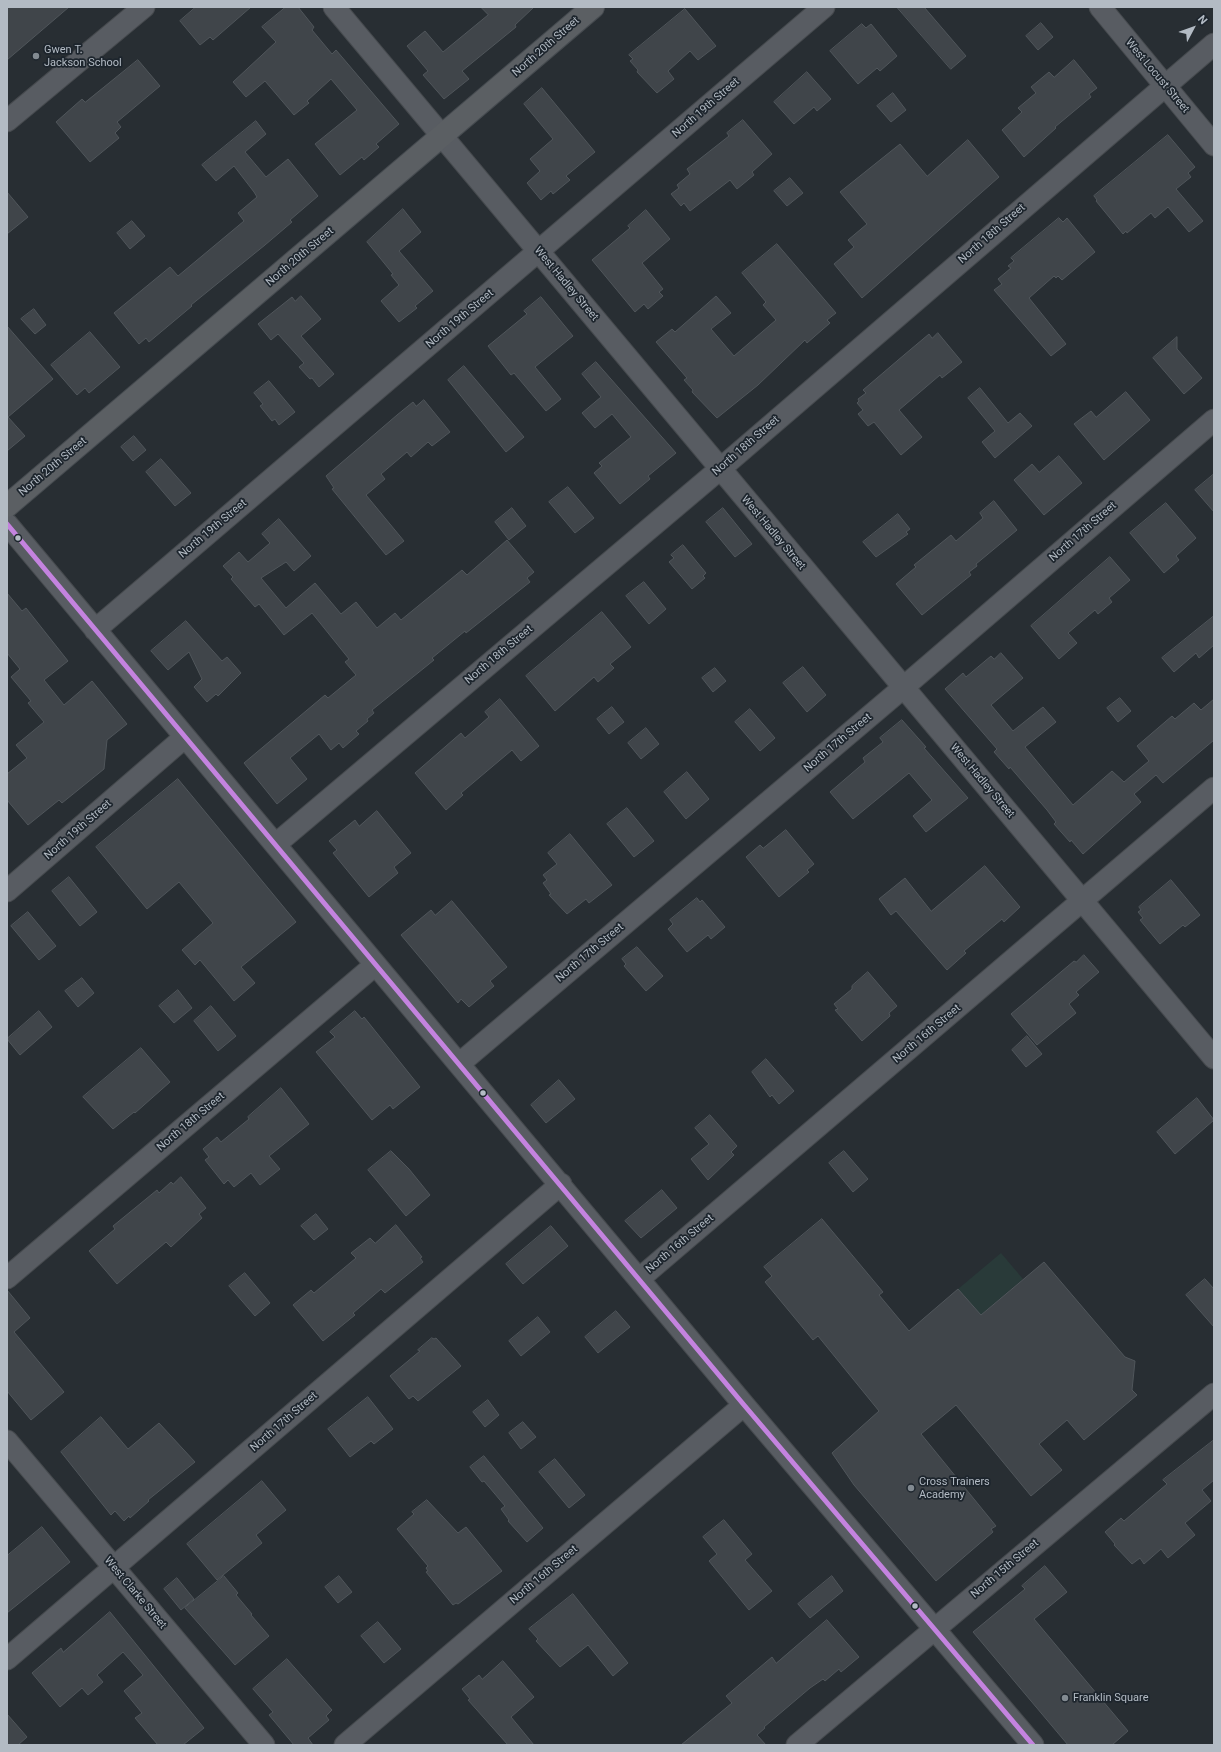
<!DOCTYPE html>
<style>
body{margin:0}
#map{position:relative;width:1221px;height:1752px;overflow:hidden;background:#282e33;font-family:Roboto,sans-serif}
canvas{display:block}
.frame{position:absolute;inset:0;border:8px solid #b3bbc4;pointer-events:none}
.north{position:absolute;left:1173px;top:8px;width:40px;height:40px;-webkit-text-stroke:3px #1d252d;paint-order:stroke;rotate:49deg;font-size:11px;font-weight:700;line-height:16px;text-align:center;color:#b3bbc4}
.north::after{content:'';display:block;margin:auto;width:14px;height:18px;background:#b3bbc4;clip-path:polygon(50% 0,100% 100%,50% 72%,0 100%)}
</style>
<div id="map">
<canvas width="1221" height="1752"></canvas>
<div class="frame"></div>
<div class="north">N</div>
</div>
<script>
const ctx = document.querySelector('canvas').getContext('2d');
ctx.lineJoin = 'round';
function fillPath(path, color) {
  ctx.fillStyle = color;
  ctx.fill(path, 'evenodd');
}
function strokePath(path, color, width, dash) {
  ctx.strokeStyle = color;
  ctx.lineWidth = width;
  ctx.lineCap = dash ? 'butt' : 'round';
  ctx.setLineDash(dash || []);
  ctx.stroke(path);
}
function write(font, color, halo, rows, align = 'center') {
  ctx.font = font + ' Roboto,sans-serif';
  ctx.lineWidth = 3.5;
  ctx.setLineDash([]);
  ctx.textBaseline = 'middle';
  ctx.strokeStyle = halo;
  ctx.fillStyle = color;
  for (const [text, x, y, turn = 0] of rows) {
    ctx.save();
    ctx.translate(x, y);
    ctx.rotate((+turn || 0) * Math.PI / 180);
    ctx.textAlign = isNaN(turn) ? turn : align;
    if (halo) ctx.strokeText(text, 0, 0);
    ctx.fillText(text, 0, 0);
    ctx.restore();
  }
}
fillPath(new Path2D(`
 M1001,1253L1023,1279L981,1315L958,1289Z`), '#293a39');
const building = new Path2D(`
 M7,7H69L7,60Z
 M196,7H251L213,40L210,37L200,45L180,21Z
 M286,7H298L314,27L312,30L332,54L336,50L399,124L376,144L379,147L364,160L362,157L340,175L315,144L357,110L331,79L307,101L309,103L294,115L265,81L246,97L233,82L276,42L262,27Z
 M481,7H534L515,25L516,27L462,71L469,79L444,99L423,75L428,71L407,46L425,31L443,52L488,15Z
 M897,7H924L966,56L951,69Z
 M685,9L716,46L698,60L690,51L668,71L674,79L657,93L637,72L638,70L630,61L633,59L629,55Z
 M1041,23L1053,37L1038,50L1026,36Z
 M862,24L866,28L871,24L897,56L880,71L877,68L858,84L830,51Z
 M138,60L160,86L117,122L121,127L115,133L119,138L90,162L56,122L82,99L85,102Z
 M1074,60L1097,88L1089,94L1091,97L1055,127L1056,128L1024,157L1002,130L1022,112L1018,108L1036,93L1031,87L1049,72L1054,77Z
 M807,72L831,99L817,111L814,107L794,124L774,102Z
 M542,88L595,152L566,176L570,180L553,194L551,191L541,200L527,183L540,171L530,159L553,139L524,104Z
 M893,93L906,110L891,122L877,106Z
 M743,120L772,154L752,172L754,175L737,189L730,180L690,211L684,203L681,206L671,194L679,188L677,185L690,174L687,169L729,136L727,133Z
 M256,121L266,134L245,152L266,177L288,159L318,196L290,220L292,222L265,245L191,305L192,306L149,342L146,338L139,344L114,313L170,267L178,276L244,221L238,213L257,197L254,192L234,166L216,181L202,165Z
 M1168,135L1195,167L1188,173L1191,177L1176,189L1203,221L1189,232L1168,207L1155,218L1151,213L1127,233L1126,231L1123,234L1096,201L1097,200L1094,196Z
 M968,140L999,177L862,298L834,264L854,247L848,240L867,224L840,192L900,144L927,176Z
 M790,178L803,193L787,206L774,191Z
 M7,192L28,217L7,234Z
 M403,209L421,232L399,251L433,291L415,306L417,308L399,322L381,301L399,285L391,275L393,274L367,242Z
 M646,210L670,239L642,263L663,289L659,292L663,296L648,309L644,304L635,312L592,260L630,228L628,226Z
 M1059,218L1063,222L1067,218L1095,252L1062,280L1058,276L1056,278L1054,276L1029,298L1066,344L1051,356L994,290L1002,284L998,279L1011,268L1008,266L1014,261L1011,258Z
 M132,221L145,236L130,249L117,233Z
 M777,244L836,313L827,320L830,323L807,343L805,340L758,385L717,418L692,392L693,390L684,380L687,378L656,342L672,329L675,332L716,296L731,313L711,329L734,356L776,320L763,305L766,302L742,273Z
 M301,296L321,319L301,336L334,374L319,387L312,378L310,379L299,367L304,363L278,334L271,340L258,324L292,297L295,301Z
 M541,297L573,336L535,367L561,399L546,411L514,373L511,375L488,346L527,314L524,311Z
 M34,309L46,325L35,334L21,319Z
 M7,326L53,379L8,417L25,436L7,451Z
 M90,332L120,367L89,393L85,388L77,395L51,365Z
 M938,333L962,362L942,378L940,375L899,410L922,437L901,455L874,422L868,426L858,414L863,410L857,403L859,401L858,399L866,393L863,390L904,355L929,334L932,338Z
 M1177,337V349L1202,378L1184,394L1153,358Z
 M596,362L676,453L648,476L650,479L620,504L594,473L602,466L599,463L631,437L612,414L595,428L582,413L601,397L582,374Z
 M464,366L524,437L506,452L448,380Z
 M269,381L295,412L279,425L275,419L272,421L260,406L263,404L254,393Z
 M980,388L1008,423L1020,413L1032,426L995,458L982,442L995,431L968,398Z
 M1126,392L1150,420L1104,460L1074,424L1091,411L1096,417Z
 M424,400L450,432L432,446L428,442L411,457L407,452L381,474L385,479L366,495L404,541L386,555L332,489L334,488L326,476L397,415L413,402L416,406Z
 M134,436L146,450L133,461L121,447Z
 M1059,456L1082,483L1044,515L1014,480L1032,464L1039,472Z
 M161,459L191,493L175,506L146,472Z
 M1214,474V512L1195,490Z
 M568,487L594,518L575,533L549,502Z
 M994,501L1017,530L976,564L977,566L969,572L971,575L922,615L896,584L916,567L914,565L951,535L956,541L983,518L980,513Z
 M1166,503L1196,538L1176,556L1179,560L1164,573L1130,533Z
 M512,508L526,526L509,540L495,522Z
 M723,508L752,544L735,557L706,522Z
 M898,514L910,529L906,532L908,534L876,557L863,542Z
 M279,519L311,556L294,571L286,562L261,578L286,608L315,583L341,614L356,602L377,628L395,613L401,620L462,570L467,575L507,540L534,572L527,578L530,582L466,633L465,631L432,658L434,660L372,710L374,713L367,719L368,721L356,731L359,734L343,748L339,743L331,750L319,734L290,758L307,779L277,804L244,763L325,695L328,698L356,675L345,662L349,659L312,613L284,635L259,604L255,607L231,579L233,577L223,566L239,552L248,562L270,543L262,534Z
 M683,545L706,573L703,576L705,578L692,589L669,562L674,558L671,555Z
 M1110,557L1130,580L1109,598L1112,602L1098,614L1095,610L1068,633L1077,643L1059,659L1031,626Z
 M644,582L666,609L649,624L626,596Z
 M7,593L22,611L26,608L68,661L44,680L64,705L92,681L127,724L107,740L104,769L62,803L59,800L28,825L7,800V774L27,758L16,745L44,722L28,703L31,701L11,677L20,669L7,653Z
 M602,612L631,647L610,664L614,668L598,682L594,677L555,711L526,676Z
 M1214,616V645L1199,658L1196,653L1174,672L1162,658Z
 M186,621L222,661L227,657L241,673L218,696L216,694L207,702L194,687L202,679L189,652L168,670L151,651Z
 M1001,653L1023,678L991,705L1013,731L1043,707L1056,722L1025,747L1073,805L1112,771L1124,782L1149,761L1137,746L1172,716L1175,719L1194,703L1201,710L1214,699V740L1163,783L1156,775L1134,794L1141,802L1083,854L1071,840L1070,842L1054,824L1056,822L1047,810L1010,767L1009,769L994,752L997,749L945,689L963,673L966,677L991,656L994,659Z
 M803,667L826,695L807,712L783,683Z
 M715,668L726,681L713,692L702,678Z
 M1120,698L1131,711L1118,722L1107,708Z
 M500,699L539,746L521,761L512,750L461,793L463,795L446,810L415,773L461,733L465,738L489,717L485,712Z
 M612,707L624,722L609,734L597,719Z
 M750,709L775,738L760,751L735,722Z
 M902,720L926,747L924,748L968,798L926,832L913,816L932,800L909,773L853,819L830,792L865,762L863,758L883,742L880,738Z
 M646,728L659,744L641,759L628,743Z
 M687,772L709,799L686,819L664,792Z
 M178,779L296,922L241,967L255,983L234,1001L200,960L195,965L182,950L213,923L179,882L147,909L96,847Z
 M627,808L654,841L634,857L607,824Z
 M377,811L411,853L394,867L398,873L369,897L333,853L337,850L329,841L355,820L359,826Z
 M786,830L814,864L807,870L809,872L779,897L746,857L760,845L763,848Z
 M570,834L612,885L589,903L586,899L567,914L549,895L551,894L543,883L547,880L543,875L557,864L548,853Z
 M985,866L1020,907L1004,922L1002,919L964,951L966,953L947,970L896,911L891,915L879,899L905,878L931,911Z
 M69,877L97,912L80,926L52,891Z
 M1171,880L1200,915L1185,927L1183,925L1160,944L1140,920L1143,918L1138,912L1141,910L1139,907Z
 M697,898L700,902L702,900L725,927L711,939L708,935L687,952L668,929L673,924L670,920Z
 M452,901L507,967L490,981L494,986L469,1007L461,999L458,1003L401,935L431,910L435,915Z
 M28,912L56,946L39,960L11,926Z
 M637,947L663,976L646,991L624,966L626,964L622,959Z
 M1084,955L1099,972L1076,992L1079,995L1069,1004L1076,1013L1037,1045L1011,1014L1074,961L1076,962Z
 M868,972L897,1006L889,1013L890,1016L862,1041L835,1010L838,1009L834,1004L852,989V986Z
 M82,978L94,993L78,1007L65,991Z
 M178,990L192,1008L174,1023L159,1006Z
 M211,1006L236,1036L218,1051L194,1021Z
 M39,1011L52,1027L20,1055L7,1039Z
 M355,1011L362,1019L364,1017L420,1087L393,1109L390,1105L372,1120L316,1052L335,1037L330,1032Z
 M1027,1036L1042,1054L1026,1067L1012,1050Z
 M141,1048L170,1082L135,1113L134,1112L113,1129L83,1097Z
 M766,1059L794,1091L779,1104L772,1095L770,1097L752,1072Z
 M559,1080L575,1099L546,1123L531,1105Z
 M281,1088L309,1124L269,1156L280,1169L260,1185L251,1173L234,1187L228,1180L224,1184L205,1160L209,1157L203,1149L217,1137L221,1142L249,1119L248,1117Z
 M1197,1098L1214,1120L1175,1154L1157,1132Z
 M710,1115L737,1146L731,1152L734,1155L708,1180L691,1159L709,1144L695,1128Z
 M391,1151L409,1169L430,1195L406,1216L368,1170Z
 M844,1151L868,1179L853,1192L829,1163Z
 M181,1177L206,1208L199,1214L202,1218L171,1247L166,1242L117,1284L89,1251L115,1229L113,1226L157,1190L159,1193L171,1182L173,1184Z
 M662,1190L677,1208L641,1238L625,1221Z
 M316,1214L328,1229L314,1240L301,1226Z
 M822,1219L883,1292L879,1295L909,1331L958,1289L981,1315L1044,1262L1125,1357L1135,1361L1132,1390L1137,1395L1084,1440L1067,1420L1039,1444L1062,1470L1031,1496L956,1405L921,1434L996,1526L991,1529L993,1532L936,1581L854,1485L832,1453L879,1411L818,1336L813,1340L765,1282L772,1276L764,1267Z
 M396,1225L422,1257L420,1258L423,1262L385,1293L381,1289L353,1313L355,1315L323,1341L293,1305L311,1290L314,1293L356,1258L351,1253L370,1238L375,1243Z
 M551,1226L568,1246L523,1284L506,1264Z
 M245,1273L270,1303L255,1316L229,1286Z
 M1205,1279L1214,1289V1327L1186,1295Z
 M7,1290L30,1318L14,1332L64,1392L31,1420L7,1391Z
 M616,1311L630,1327L598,1353L585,1337Z
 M538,1317L550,1332L521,1356L509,1341Z
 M432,1338L434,1339L436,1338L461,1366L418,1401L413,1396L409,1399L390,1376L420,1351L418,1350Z
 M368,1397L393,1429L374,1444L371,1441L350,1457L328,1429Z
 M488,1400L499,1415L485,1427L473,1412Z
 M101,1417L128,1449L159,1423L195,1462L148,1500L149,1501L130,1518L129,1516L124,1521L115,1511L111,1515L61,1452Z
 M523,1422L536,1437L521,1449L509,1433Z
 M1214,1440V1480L1202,1490L1211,1501L1185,1523L1195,1535L1168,1558L1161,1549L1144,1564L1140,1558L1132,1564L1114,1545L1115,1544L1105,1532L1121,1518L1124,1521L1167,1484L1163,1480Z
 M484,1456L543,1528L527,1542L508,1521L509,1520L501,1509L505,1506L484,1481L482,1482L470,1467Z
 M555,1459L585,1495L569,1508L539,1472Z
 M262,1481L286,1510L256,1535L262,1543L217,1580L187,1544Z
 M427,1500L458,1533L466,1527L502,1571L458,1604L456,1603L453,1605L426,1572L428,1571L426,1568L428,1566L397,1529L414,1514L412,1512Z
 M724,1520L752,1554L745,1560L772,1591L749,1610L709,1561L717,1554L703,1537Z
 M42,1527L70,1562L7,1613V1556Z
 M1045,1566L1067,1592L1034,1619L1128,1731L1112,1745H1068L973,1632L1025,1589L1022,1586Z
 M224,1576L238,1593L236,1595L252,1614L251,1615L269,1636L235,1665L185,1608Z
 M339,1576L352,1592L338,1603L325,1587Z
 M832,1576L843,1591L810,1618L798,1604Z
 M177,1578L194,1599L181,1610L164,1589Z
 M573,1594L628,1663L613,1676L588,1645L560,1667L536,1641L538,1639L529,1629Z
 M110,1612L204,1728L183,1745H158L135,1718L142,1713L124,1691L143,1675L123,1652L97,1675L103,1682L88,1695L82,1688L60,1707L32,1673L61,1648L63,1652Z
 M827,1620L859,1657L841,1672L839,1669L825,1681L823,1679L810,1688L764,1727L765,1728L757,1735L766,1745H681L732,1703L726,1696L772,1657L776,1663Z
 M378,1622L401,1649L384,1663L361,1636Z
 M287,1659L332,1710L326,1716L329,1720L308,1738L313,1745H294L269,1715L273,1712L253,1689Z
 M503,1661L534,1697L511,1717L534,1745H508L468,1700L470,1699L462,1689L479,1675L482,1679Z
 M7,1714L27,1737L18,1745H7Z`);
fillPath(building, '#40454a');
strokePath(building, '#50565b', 1);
const minor = new Path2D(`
 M334,7L1214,1058
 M1100,7L1214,145
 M7,121L144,7
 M7,524L744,1405L1033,1745
 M95,630L824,7
 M276,844L720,469L1214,44
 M7,891L185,737
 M459,1064L891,698L1214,420
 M7,1278L375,965
 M639,1279L1214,788
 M7,1441L264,1745
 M7,1659L561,1184
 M345,1745L744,1405
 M797,1745L1214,1394`);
const major = new Path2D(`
 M7,506L593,7`);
strokePath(minor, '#464a4e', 23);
strokePath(major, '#464b50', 24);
strokePath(minor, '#585c62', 21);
strokePath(major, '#5b5f63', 22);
strokePath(new Path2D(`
 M7,524L744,1405L1033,1745`), '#c483df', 5);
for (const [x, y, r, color] of [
 [36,56,4,"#828a91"],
 [18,538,3.5,"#b3bbc4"],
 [483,1093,3.5,"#b3bbc4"],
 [911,1488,4,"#828a91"],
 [915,1606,3.5,"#b3bbc4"],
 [1065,1698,4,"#828a91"]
]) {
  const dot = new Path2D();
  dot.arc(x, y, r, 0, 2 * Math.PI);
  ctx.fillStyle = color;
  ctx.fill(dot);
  strokePath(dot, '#1d252d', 1.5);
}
write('11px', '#b3bbc4', '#1d252d', [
 ["North 20th Street",546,47,-41],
 ["West Locust Street",1157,76,50],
 ["North 19th Street",706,108,-41],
 ["North 18th Street",992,234,-41],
 ["North 20th Street",300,257,-40],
 ["West Hadley Street",566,284,50],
 ["North 19th Street",460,319,-40],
 ["North 18th Street",746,446,-41],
 ["North 20th Street",53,467,-40],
 ["North 19th Street",213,529,-40],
 ["North 17th Street",1083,532,-41],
 ["West Hadley Street",773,533,50],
 ["North 18th Street",499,655,-40],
 ["North 17th Street",838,743,-40],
 ["West Hadley Street",982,781,50],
 ["North 19th Street",78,830,-41],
 ["North 17th Street",590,953,-40],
 ["North 16th Street",927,1034,-40],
 ["North 18th Street",191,1122,-40],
 ["North 16th Street",680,1244,-40],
 ["North 17th Street",284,1422,-41],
 ["North 15th Street",1005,1569,-40],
 ["North 16th Street",544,1575,-40],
 ["West Clarke Street",135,1593,50]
]);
write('11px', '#b3bbc4', '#1d252d', [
 ["Gwen T.",44,50],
 ["Jackson School",44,63],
 ["Cross Trainers",919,1482],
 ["Academy",919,1495],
 ["Franklin Square",1073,1698]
], 'left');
</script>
